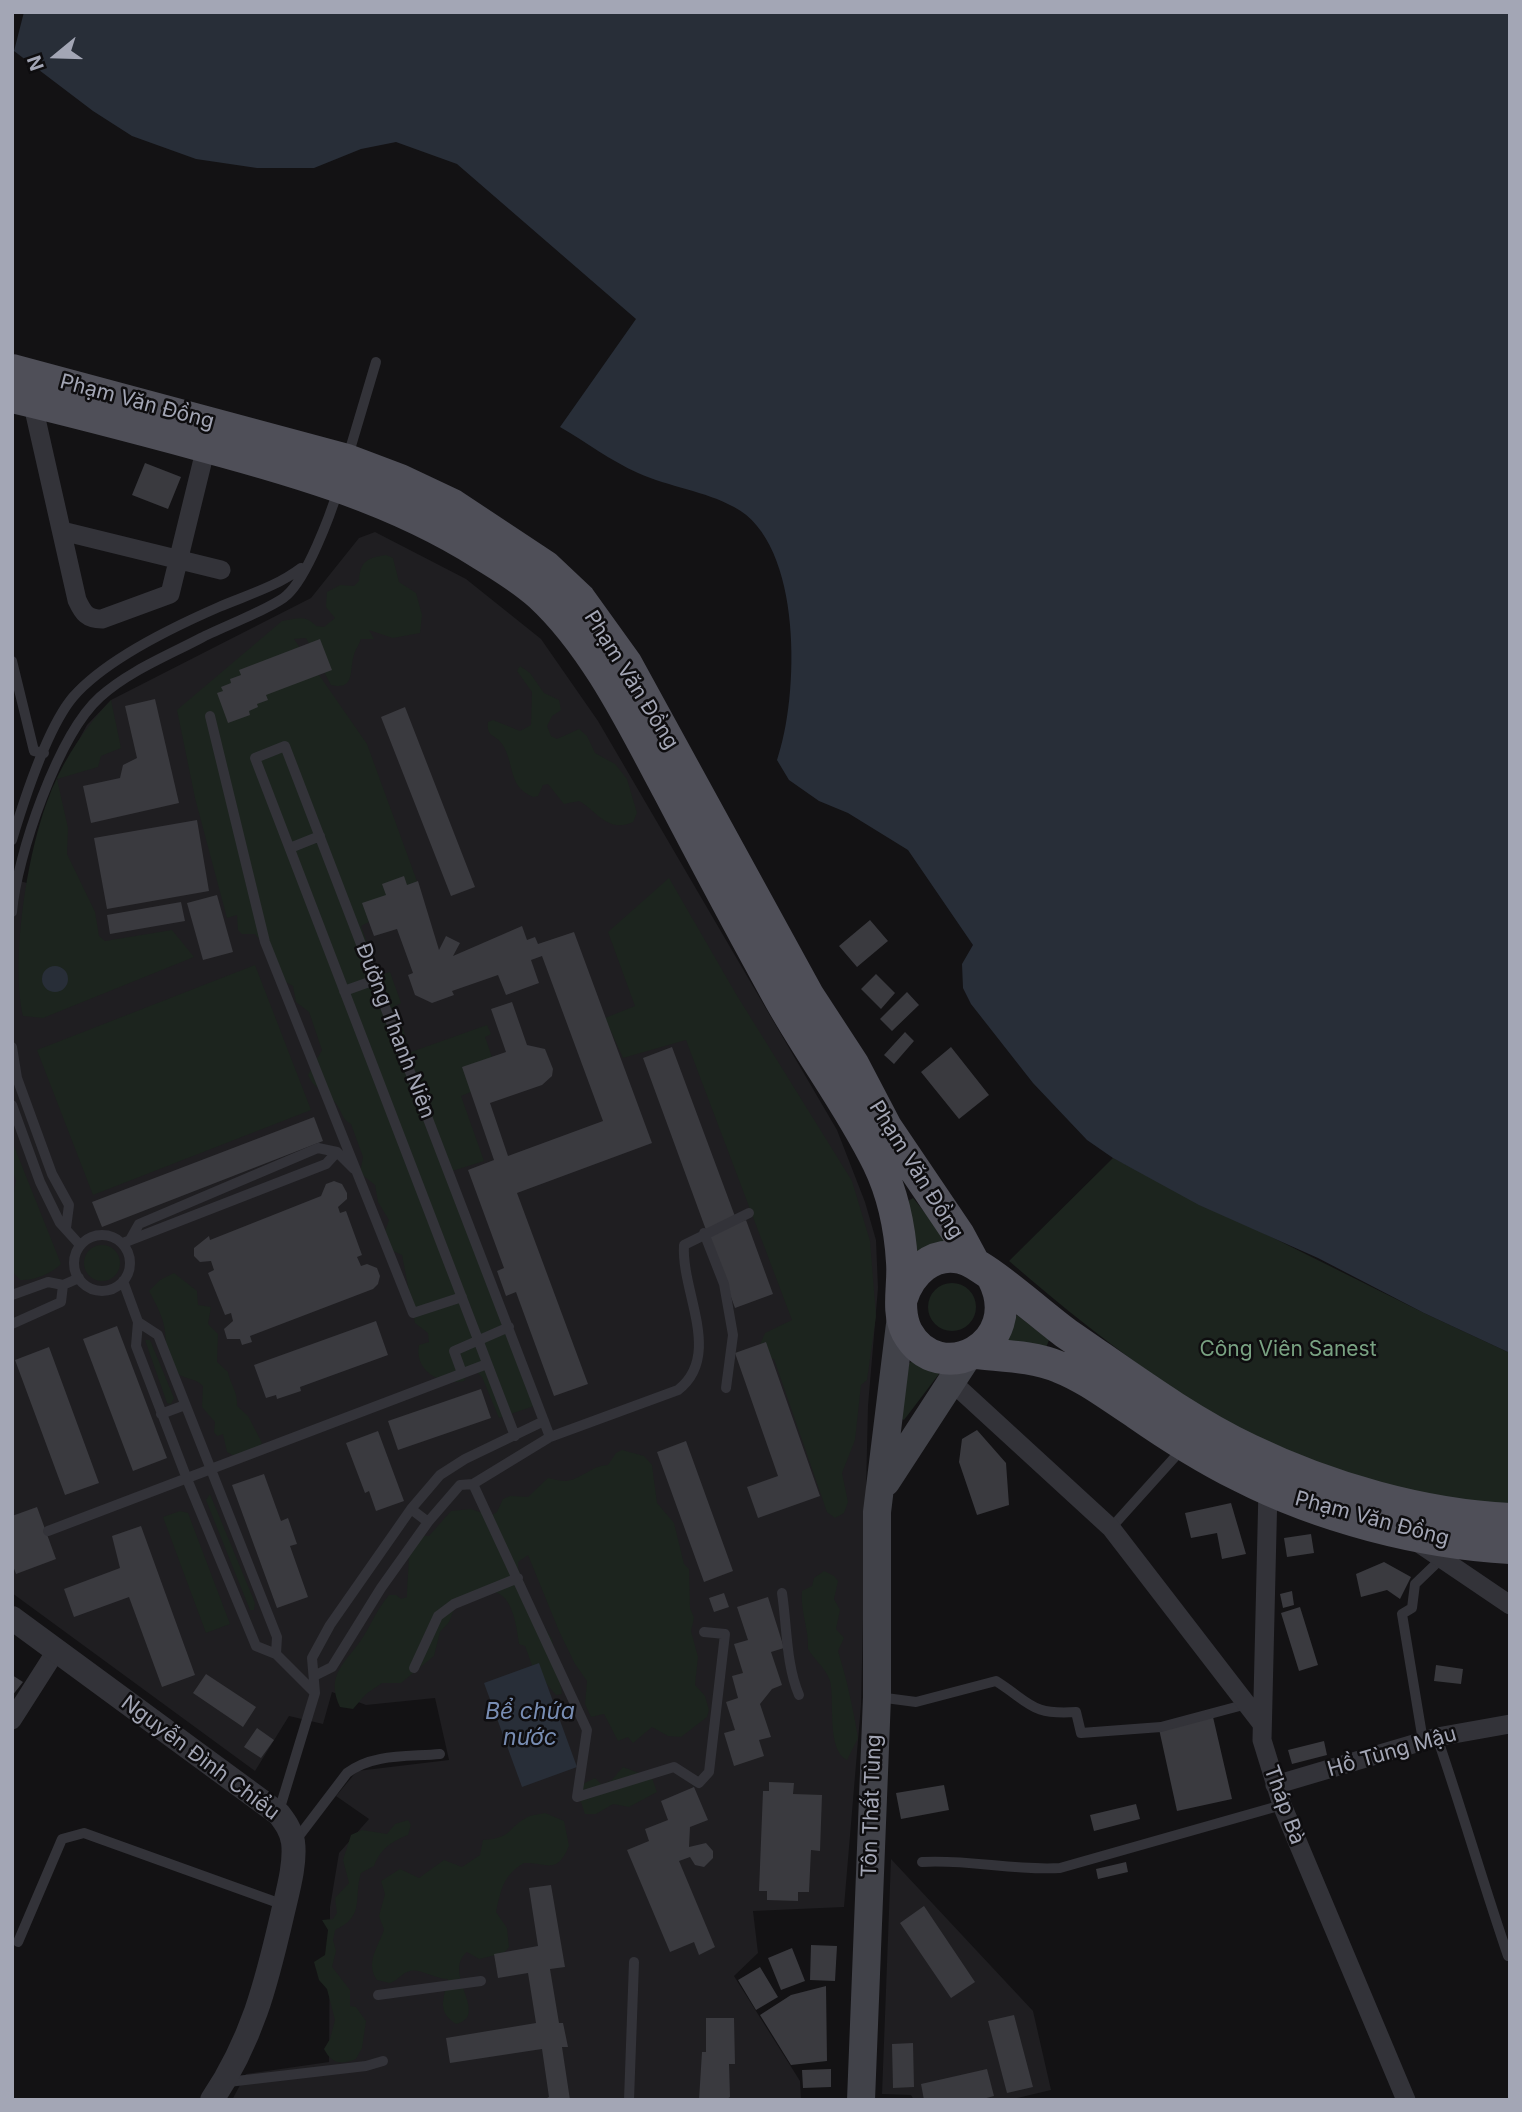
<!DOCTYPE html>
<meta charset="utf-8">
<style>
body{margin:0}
#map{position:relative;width:1522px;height:2112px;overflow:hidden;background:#131214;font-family:Inter,sans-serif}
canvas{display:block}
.frame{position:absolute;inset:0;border:14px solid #a3a6b5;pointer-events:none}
.north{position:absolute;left:21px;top:21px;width:70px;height:70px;-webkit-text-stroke:5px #0e0d0f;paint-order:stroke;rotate:251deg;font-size:19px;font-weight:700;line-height:28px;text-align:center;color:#a3a6b5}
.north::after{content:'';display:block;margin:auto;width:24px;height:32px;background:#a3a6b5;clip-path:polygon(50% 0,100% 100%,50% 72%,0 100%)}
</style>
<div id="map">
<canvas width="1522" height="2112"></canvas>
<div class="frame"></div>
<div class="north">N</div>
</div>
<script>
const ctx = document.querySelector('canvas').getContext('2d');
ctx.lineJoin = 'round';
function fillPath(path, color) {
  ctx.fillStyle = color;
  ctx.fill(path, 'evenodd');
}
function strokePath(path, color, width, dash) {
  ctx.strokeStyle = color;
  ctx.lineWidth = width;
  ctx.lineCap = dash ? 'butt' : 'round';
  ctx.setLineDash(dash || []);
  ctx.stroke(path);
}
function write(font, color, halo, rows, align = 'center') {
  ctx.font = font + ' Inter,sans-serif';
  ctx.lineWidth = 5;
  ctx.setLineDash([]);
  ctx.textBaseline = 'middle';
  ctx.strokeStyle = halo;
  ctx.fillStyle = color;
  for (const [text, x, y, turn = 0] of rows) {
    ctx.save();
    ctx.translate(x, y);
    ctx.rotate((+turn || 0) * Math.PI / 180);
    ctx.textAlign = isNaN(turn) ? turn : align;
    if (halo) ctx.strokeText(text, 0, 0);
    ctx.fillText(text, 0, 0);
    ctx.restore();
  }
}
fillPath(new Path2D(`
 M375,532L466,579L541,639L598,721L837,1130L865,1202L876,1240L878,1288L868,1406L861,1705L844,1907L753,1911L758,1953L734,1976L800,2081L801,2100H232L246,2074L329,2062L330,1907L339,1853L369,1819L336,1796L357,1771L449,1760L435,1698L366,1705L332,1692L323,1724L289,1716L255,1771L12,1593V879L27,883L52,789L87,725L111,700L311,598L359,538Z
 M891,1859L1033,2011L1051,2090L1009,2100H914L911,2095L882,2094Z`), '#1f1e21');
fillPath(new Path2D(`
 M386,555L393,558L399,582L416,593L422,615L420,633L393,638L369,630L374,639H361C359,645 355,650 354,655C349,669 356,691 331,685L306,638L294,639L367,744L422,895L361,926L379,976L390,972L401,1003L395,1006L411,1052L487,1025L491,1034L485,1037L500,1080L461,1096L484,1161L449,1172L534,1406L499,1418L482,1377L472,1367L464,1381C442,1386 414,1372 419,1345L429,1342L428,1333L415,1323L402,1255L393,1251L384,1234L389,1220L378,1202L375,1185L360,1173L363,1157L351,1124C342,1119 343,1114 337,1105C329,1093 313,1089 308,1075L322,1050L309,1012L296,1002L293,986L280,979L265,946L255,934H242L238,930L237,915L227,918L195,798L177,710L282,621C292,620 305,613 316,626L324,627L335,618L326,607L327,592L340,585L354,586L359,581C360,561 367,558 386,555Z
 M520,666L530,673L544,693L559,700L561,710L552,716L547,726L551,736L557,739L579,729L587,736L595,753L615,764L627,779L637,813L633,822C607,834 595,809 579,801L564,804L548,784L543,785L538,796L533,797C507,786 515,763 502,744C495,734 486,737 488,722L493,720L520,731L531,725L532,692L517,671Z
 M111,700L121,748L101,756L98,767L57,779L68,828L67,854L95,912L99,936L105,941L172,930L194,957L43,1018L23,1016C10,958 28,845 52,789C66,756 86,726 111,700Z
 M669,878L736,994L852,1181L870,1241L876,1316L867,1380L861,1385L855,1440L842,1473L848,1502L844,1513L835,1518L827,1512L774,1359L767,1358L759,1347L765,1333L792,1320L686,1040L623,1058L605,1018L635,1006L608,932Z
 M255,965L311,1110L93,1195L37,1050Z
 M12,1141L61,1264C51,1274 33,1281 20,1280L12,1271V1205L16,1180L12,1170Z
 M1113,1158L1424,1313L1510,1353V1508C1437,1496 1362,1484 1292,1458C1249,1442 1210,1415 1173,1389C1115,1349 1062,1307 1009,1261Z
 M913,1198L947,1240L921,1255L916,1251L908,1201Z
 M84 1263a18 18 0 1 1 36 0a18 18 0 1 1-36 0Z
 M174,1273L197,1291L198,1305L211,1307L208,1324L218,1334L217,1362L228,1372C230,1384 238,1392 237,1406L248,1416L262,1443L252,1459L243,1461L227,1452L223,1434L217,1436L214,1432L215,1422L202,1407L203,1386C195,1377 181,1380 175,1370C167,1358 166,1344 165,1332C164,1318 155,1302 149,1291L160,1280Z
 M928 1307a24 24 0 1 1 48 0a24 24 0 1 1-48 0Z
 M1017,1315L1049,1340L1046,1348L1005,1341L1011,1318Z
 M145,1340H150L174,1398L171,1404L167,1403Z
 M916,1360L936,1367L939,1374L904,1420L899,1418L909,1363Z
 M622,1450L644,1456L652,1465L657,1503L674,1523L684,1564L689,1569L690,1608L694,1618L691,1631L698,1657L695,1685L705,1696L709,1710L707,1717L681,1737L668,1736L652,1727L633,1743L628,1737L618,1741L604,1714L591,1717L585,1704L587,1681L575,1664L559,1631L528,1555L518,1562V1568L537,1616L552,1639L562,1694L556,1695L533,1668L525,1646L519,1644C517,1629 513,1595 494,1592C483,1591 467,1599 457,1602L449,1622L440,1632L434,1656L401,1683H382L366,1694L353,1709L340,1707C327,1679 340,1667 356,1647C369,1631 375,1611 389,1595H396L401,1599L407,1597C407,1581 409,1568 409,1552L422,1536H429L451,1511L471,1509L491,1516L497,1512L503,1499L510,1496L528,1497L548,1478C554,1479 560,1481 565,1481C581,1480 592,1465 608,1465L616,1453Z
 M210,1494L255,1603L254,1610H250L206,1500Z
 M180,1511L188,1513L230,1624L206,1633L163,1517Z
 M824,1571L834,1576L838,1581L834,1599L840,1610L836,1629L844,1638L838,1651C847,1680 853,1708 858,1738L847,1760C826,1750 835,1701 830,1681C825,1667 815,1661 808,1649C809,1629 800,1611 802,1591L812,1586L814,1578Z
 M623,1767L652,1778L657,1792L629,1807L613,1804L596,1814H585L581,1802L576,1799L581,1785L595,1778L602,1785L612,1780Z
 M545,1813L564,1821L569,1846C556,1876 548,1862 524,1863C503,1875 501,1890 496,1912L507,1928L509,1947L504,1953L479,1959L467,1952C441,1973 491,2016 456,2024C436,2011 444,1998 448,1979C435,1979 419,1968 410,1971C402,1973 398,1980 390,1983L377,1980C365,1963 378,1947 384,1930L379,1916L385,1894L381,1881L400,1869L419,1878L444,1860L462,1867L480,1855L483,1840C514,1838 506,1828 528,1817C533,1814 539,1815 545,1813Z
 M408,1820L411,1825L408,1835C391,1842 381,1848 374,1866L361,1873C353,1898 366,1916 335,1930L333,1940L336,1951L332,1967L350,1990V2006L356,2007L366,2021L362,2048L356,2059C341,2065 332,2064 324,2049L330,2039L335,2020L327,1989L319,1980L314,1962L325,1955L328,1930L322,1920L333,1919L337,1913L335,1898L349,1883L343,1860L351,1835L362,1830L387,1834L395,1824Z`), '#1c241e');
fillPath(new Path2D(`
 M24,12H1510V1353L1424,1313L1318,1258L1199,1205L1113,1158L1087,1140L1033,1083L971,1004L963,988L962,964L973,945L908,850L848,813L819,801L789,780L777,760C799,698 804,543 734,507C705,491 669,487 638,473C611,461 586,442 560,427L636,319L457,164L396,142L361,149L314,168H257L196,159L132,136L93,111L14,51Z
 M42 979a13 13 0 1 1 26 0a13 13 0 1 1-26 0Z
 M539,1663L577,1767L522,1787L484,1683Z`), '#282e38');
fillPath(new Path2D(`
 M145,463L181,477L168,509L132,495Z
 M320,639L332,670L266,695L268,700L257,704L258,707L249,711L250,715L228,723L217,693L223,691L221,687L231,683L230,679L241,675L239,670Z
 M155,699L179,803L91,823L83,786L120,778L123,765L137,758L125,706Z
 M405,707L475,887L451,896L381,717Z
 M197,820L209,891L107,909L94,838Z
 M404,876L407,885L418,881L439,950L446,936L460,943L453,956L522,926L527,940L535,937L538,944L574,932L652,1143L517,1193L588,1384L554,1396L516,1292L506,1296L497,1271L504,1268L468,1170L494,1160L462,1067L506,1052L491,1009L512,1002L527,1045L545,1049L553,1069L552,1076L542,1085L490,1103L508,1156L603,1121L542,956L531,960L539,983L506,995L498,975L452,991L454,995L432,1003L415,995L408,975L413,973L397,929L374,936L362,903L386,895L382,884Z
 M217,895L233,952L203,960L187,903Z
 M181,902L185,921L110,934L107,915Z
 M870,920L888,941L857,967L839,946Z
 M876,974L895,993L881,1009L861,989Z
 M907,992L919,1005L892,1031L880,1019Z
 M905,1032L914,1041L894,1064L884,1055Z
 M672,1047L736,1219L706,1230L643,1058Z
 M951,1047L989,1095L959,1119L921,1072Z
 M314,1117L323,1141L102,1227L92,1202Z
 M334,1181L342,1184L347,1193V1199L338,1207L340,1213L346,1211L362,1255L357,1257L361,1266L367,1264L377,1268L380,1276L378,1284L373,1289L250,1336L252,1342L242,1345L240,1339H227L224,1329L233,1321L231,1313L225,1315L208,1273L214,1270L211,1261L200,1262L194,1256V1248L209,1236L210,1240L321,1196L326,1184Z
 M746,1220L773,1294L735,1308L708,1234Z
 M376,1321L388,1355L300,1387L301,1391L277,1399L276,1395L266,1398L254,1365Z
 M117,1326L167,1458L133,1471L83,1339Z
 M766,1342L820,1496L758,1518L747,1487L778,1476L735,1353Z
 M49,1347L99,1483L65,1495L15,1360Z
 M481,1389L491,1418L398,1450L388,1421Z
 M977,1430L1006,1463L1009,1505L977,1515L959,1462L962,1439Z
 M378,1431L404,1501L376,1511L369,1491L365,1493L346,1443Z
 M686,1441L733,1571L704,1582L657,1452Z
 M264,1474L281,1521L288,1518L297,1544L290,1546L308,1597L277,1608L232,1485Z
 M1231,1503L1246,1554L1222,1559L1217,1533L1191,1538L1185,1513Z
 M37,1507L56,1559L16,1574L12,1563V1516Z
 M141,1526L195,1675L162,1687L129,1597L74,1617L64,1589L120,1568L112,1536Z
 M1311,1534L1314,1553L1287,1557L1284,1538Z
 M1384,1562L1411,1577L1400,1599L1387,1590L1361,1597L1356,1574Z
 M1292,1591L1294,1605L1283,1608L1280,1594Z
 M724,1593L729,1607L714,1612L709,1598Z
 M768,1597L784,1648L771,1652L782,1685L772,1689L760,1704L771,1737L759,1740L764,1756L734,1766L724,1733L735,1730L726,1702L738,1698L732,1676L743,1673L734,1644L748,1640L737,1607Z
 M1300,1607L1318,1665L1299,1671L1281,1613Z
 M1436,1665L1463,1669L1461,1684L1434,1681Z
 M206,1674L256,1707L243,1727L193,1693Z
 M12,1675L23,1682L12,1696Z
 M1213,1717L1232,1799L1177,1811L1159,1729Z
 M257,1728L274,1740L261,1758L244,1747Z
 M1324,1741L1327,1755L1292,1764L1288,1750Z
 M769,1782L794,1783L793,1794L822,1795L820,1851L811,1850L809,1892H798V1901L767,1900V1891H759L763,1791H769Z
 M944,1785L949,1810L901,1819L896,1793Z
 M694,1787L708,1820L690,1827L689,1847L706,1843L713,1851V1858L704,1867L695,1865L690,1857L679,1861L715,1947L699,1955L694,1942L670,1952L627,1850L649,1841L645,1829L668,1820L661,1801Z
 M1136,1804L1140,1819L1094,1831L1090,1815Z
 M1126,1862L1128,1872L1098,1879L1096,1869Z
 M551,1885L565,1967L550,1969L559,2023H563L568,2047H562L570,2100H543L549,2097L542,2049L450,2063L446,2038L536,2023L528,1973L498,1978L494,1954L538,1946L529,1888Z
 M924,1906L975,1982L951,1998L900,1923Z
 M811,1945L837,1946L835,1981L810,1980Z
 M792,1948L805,1981L781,1990L768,1958Z
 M760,1967L778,1997L756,2010L738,1980Z
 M826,1986L827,2061L791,2065L760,2015L791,1995Z
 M1014,2015L1033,2087L1007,2093L988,2021Z
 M706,2018H734L735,2064H729L730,2097L725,2100H699L702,2052H706Z
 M913,2043L914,2087L893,2088L892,2044Z
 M831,2069V2087L803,2088L802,2070Z
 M987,2069L994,2096L979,2100H924L921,2084Z`), '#3a3a3f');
strokePath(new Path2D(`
 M348,456L376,362
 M12,661L34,751L44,753
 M210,716L265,942L413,1313L462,1297
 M12,840C24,800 47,728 73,697C106,659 173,627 219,607C247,595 276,587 301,568
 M290,848L320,836
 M12,912C17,855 58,735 100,697C129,671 167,656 201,638C220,628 275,607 287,595C307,577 330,516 338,490
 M344,991L375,980
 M12,1047L17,1078L52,1174L69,1205L66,1228
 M12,1105L40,1182L60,1223L80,1245
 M704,1233L724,1284L733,1335L726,1388
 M74 1263a28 28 0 1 1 56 0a28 28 0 1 1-56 0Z
 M130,1240L139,1224L318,1148L337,1152
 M123,1243L326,1164L337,1152L354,1169
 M123,1281L138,1322L136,1346L187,1479L256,1646L276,1654L315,1693
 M12,1295L48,1282L63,1285
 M138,1322L158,1335L277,1637L276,1654
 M12,1324L61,1302L63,1285L79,1278
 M462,1373L454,1351L509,1327
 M161,1414L185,1405
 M515,1436L255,758L285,746L550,1437
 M473,1484L587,1730L577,1797L674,1767L699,1783L709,1772L725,1634L704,1632
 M411,1509L428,1522
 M1111,1528L1183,1448
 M48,1531L487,1364
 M782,1593C787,1626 786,1665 799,1695
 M414,1668L438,1616L454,1604L518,1578
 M316,1675L332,1667L381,1588L428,1522L460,1485L473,1484L550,1437L678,1390C723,1355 681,1292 684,1245L749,1213
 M878,1697L916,1702L996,1681C1032,1704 1031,1715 1076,1712L1081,1733L1161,1727L1247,1704
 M1437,1737C1462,1810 1483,1883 1508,1956
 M1423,1741L1402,1614L1412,1608L1415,1584L1442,1558
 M279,1811L315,1693L312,1658L330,1625L411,1509L440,1475L465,1459L544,1421
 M296,1840L347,1773C373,1753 409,1757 440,1754
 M922,1862C969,1859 1014,1871 1060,1868L1282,1805
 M18,1942L62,1839L84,1833L284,1905
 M378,1995L481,1981
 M228,2082L366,2066L383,2061
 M629,2100L634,1962`), '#333339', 10);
strokePath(new Path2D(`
 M32,401L77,600C83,613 87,619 102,619L170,594L206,447
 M62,531L221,570
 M953,1383L1111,1528L1262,1724
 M1268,1489L1262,1740L1282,1805L1406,2100
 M1417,1542L1510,1605
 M12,1720L56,1651
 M1275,1785L1437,1737L1510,1724`), '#333339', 19);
strokePath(new Path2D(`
 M12,1618L279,1814C285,1822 291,1830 293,1842C296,1864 287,1894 282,1916C266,1985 252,2040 212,2100`), '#333339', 24);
strokePath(new Path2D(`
 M886,1482L968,1356
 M861,2100L877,1697V1512L901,1316`), '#414249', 28);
strokePath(new Path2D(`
 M12,370L347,460L400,480L453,505L545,566L580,599L626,663L808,995L853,1064L886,1127L959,1235L973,1261
 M12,397C76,412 140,429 203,446C300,472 396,500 481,554C501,566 522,579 540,595C596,647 633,725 669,792C704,859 740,927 777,994C808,1051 849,1104 878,1163C893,1194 900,1228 902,1262C904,1284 896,1311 907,1332C939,1390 1027,1345 993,1278
 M902,1298C910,1273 932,1251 961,1258C984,1263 1043,1317 1067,1334C1127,1375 1185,1419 1250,1450C1329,1488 1423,1515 1510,1519
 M976,1353C1003,1356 1033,1356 1059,1367C1087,1378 1111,1397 1136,1413C1169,1436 1204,1458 1240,1476C1320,1517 1420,1543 1510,1548`), '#4f4f58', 32);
write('21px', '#a3a6b5', '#0e0d0f', [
 ["Phạm Văn Đồng",137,402,15],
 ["Phạm Văn Đồng",631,680,58],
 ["Đường Thanh Niên",395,1031,69],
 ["Phạm Văn Đồng",916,1170,58],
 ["Phạm Văn Đồng",1372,1519,15],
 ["Hồ Tùng Mậu",1392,1752,-16],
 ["Nguyễn Đình Chiểu",200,1758,37],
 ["Tháp Bà",1284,1805,70],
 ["Tôn Thất Tùng",872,1806,-88]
]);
write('21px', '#79a282', '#0e0d0f', [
 ["Công Viên Sanest",1288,1350]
]);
write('italic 23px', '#788db3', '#0e0d0f', [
 ["Bể chứa",530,1712],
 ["nước",530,1738]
]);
</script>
